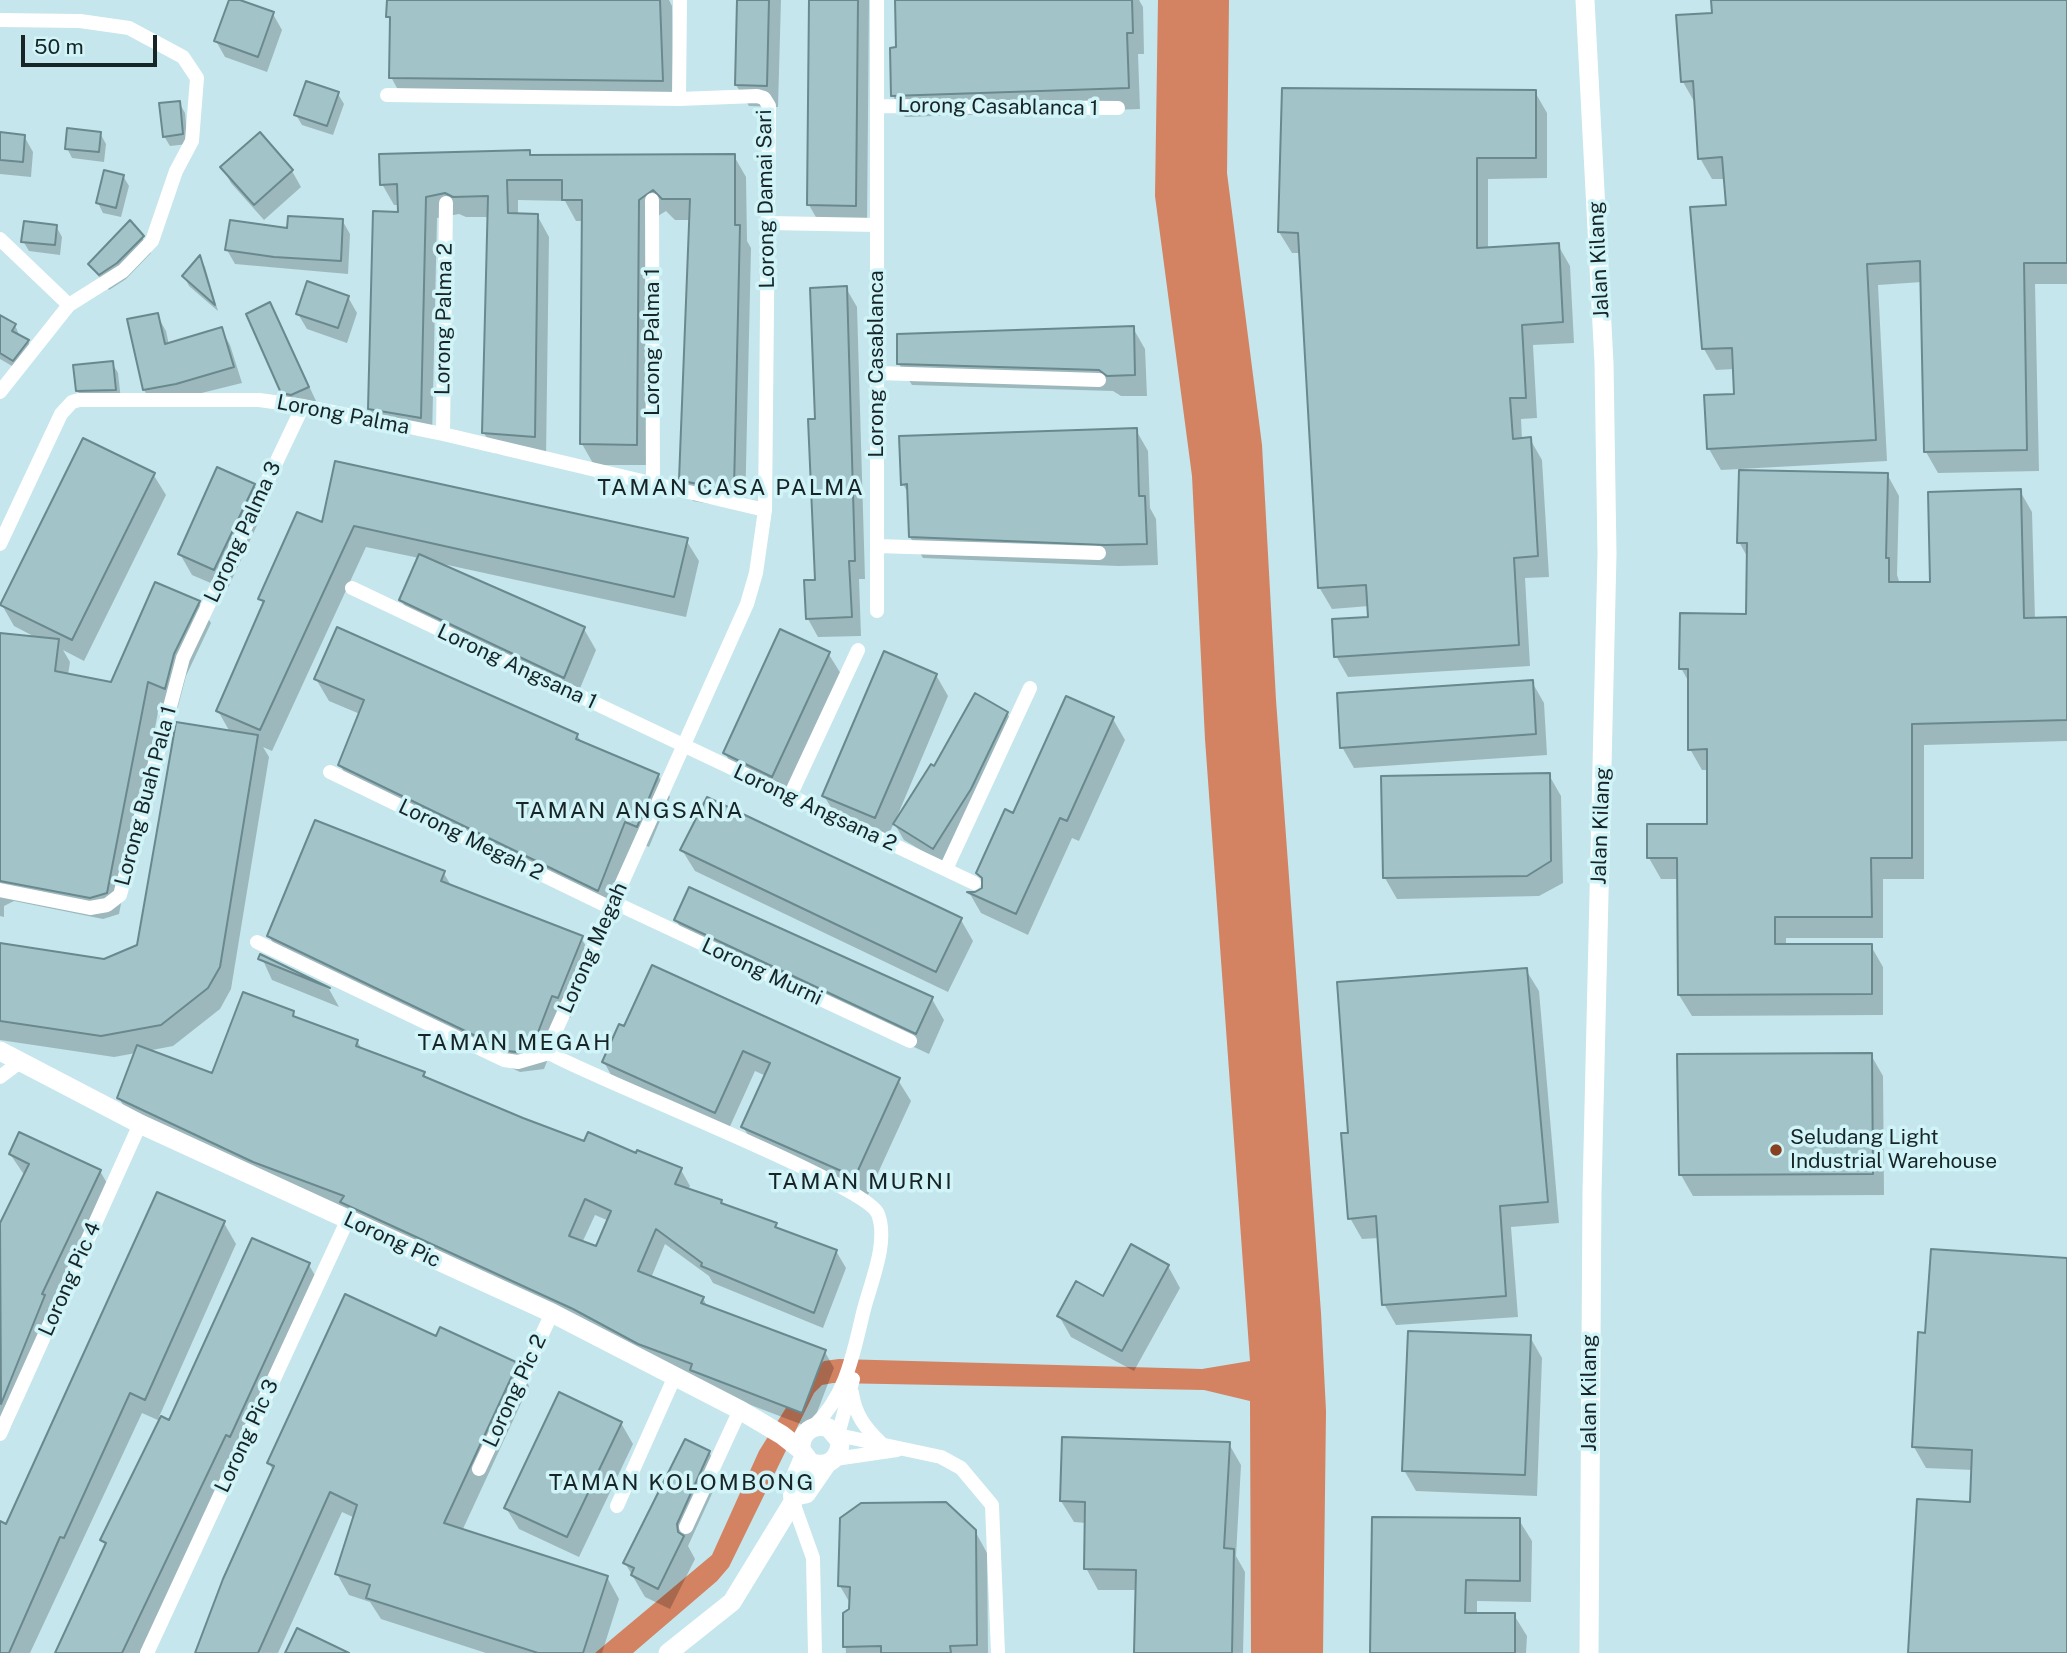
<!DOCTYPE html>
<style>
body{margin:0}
#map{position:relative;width:2067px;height:1653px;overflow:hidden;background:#c4e6ec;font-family:"Public Sans",sans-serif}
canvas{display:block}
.scale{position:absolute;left:21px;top:35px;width:136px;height:32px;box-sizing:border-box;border:4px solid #182527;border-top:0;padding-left:9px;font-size:21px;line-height:24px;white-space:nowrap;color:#182527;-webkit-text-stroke:5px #d1f4f9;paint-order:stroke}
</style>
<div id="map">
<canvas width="2067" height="1653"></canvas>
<div class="scale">50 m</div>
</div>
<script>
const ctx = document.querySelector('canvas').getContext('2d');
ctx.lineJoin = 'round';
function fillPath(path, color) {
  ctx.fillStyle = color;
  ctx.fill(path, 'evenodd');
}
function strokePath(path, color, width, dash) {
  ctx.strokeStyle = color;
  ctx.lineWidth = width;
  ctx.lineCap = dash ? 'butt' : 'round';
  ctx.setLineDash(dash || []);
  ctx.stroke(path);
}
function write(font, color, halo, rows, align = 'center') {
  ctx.font = font + ' "Public Sans",sans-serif';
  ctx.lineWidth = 7;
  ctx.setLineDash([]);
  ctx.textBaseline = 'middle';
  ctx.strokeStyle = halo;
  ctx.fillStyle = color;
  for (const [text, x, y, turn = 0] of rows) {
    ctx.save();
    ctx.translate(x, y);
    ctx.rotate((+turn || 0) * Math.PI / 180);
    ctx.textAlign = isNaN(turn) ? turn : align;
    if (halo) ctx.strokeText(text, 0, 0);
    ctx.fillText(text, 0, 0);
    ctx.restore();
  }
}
fillPath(new Path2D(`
 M1158,0H1229L1227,173L1262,445L1276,700L1321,1313L1326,1411L1323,1653H1251L1250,1401L1204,1390L833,1383L822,1385L814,1393L729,1567L717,1581L633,1653H595L712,1555L759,1451L804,1379L824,1361L839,1359L1202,1369L1250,1361L1205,739L1192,476L1155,196Z`), '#d38262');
fillPath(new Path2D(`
 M231,0L273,14L282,30L267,72L225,57L216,41Z
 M388,0H669L672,6L674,102L403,99L391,77L392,23L388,16Z
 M739,0H781L778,107L749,106L736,85Z
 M811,0H869L867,227L821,226L809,205Z
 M896,0H1139L1143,7L1144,54H1138L1140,109L905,117L893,96L898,49Z
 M1695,0H2067V284H2035L2039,471L1938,473L1926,452L1922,282L1878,285L1887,461L1721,470L1709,449L1736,395L1734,369L1716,370L1704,349L1727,206L1726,179H1712L1700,158L1695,103L1683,82L1714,14L1713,0Z
 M1535,92L1547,113V178L1488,179V249L1558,245L1570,266L1574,343L1533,345L1537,418L1521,419L1522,440L1530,439L1542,460L1549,577L1525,578L1530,666L1348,677L1336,656L1370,618L1369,606L1332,609L1319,587L1300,253H1292L1279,232Z
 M338,94L344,104L333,135L302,125L296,115Z
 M179,102L185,113L188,144L170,146L164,136Z
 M100,133L106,144L104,162L72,158L67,148Z
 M0,134L24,136L33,152L31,177L0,174Z
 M259,135L292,171L301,187L264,220L231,183L222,167Z
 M529,152L532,157L734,156L746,177L747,241L751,248L745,510L693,501L681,479L691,220H675L666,211L650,221L649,465H594L582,444L583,221H576L565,201L518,200V215H537L549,237L546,458L496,454L484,433L489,217H466L459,214L437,218L432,438L382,430L370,409L400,214V205H394L382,184Z
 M123,176L129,186L121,217L103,213L98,203Z
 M342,220L350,234L348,274L235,264L227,250L289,230Z
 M56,226L62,237L60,255L29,251L23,241Z
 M142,237L151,253L126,279L109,290L90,265Z
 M200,258L205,267L218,311L189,286L184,276Z
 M846,288L857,307L865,579H859L861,636L818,637L808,619L817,581L816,420Z
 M348,297L357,313L347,343L307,329L298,314Z
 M157,315L166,331L169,345L221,329L230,345L242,383L153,405L144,390Z
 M0,317L15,325L20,337L28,341L33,351L19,370L0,359Z
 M278,319L316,401L299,408L291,407L283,393Z
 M1133,328L1145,349L1147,396H1121L1113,391L912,385L899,364Z
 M112,363L118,373L121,400L83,401L77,390Z
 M1136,430L1148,451L1150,508L1156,519L1158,565L1118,566L923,558L910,537L909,495L903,484Z
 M337,463L686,540L699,561L686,617L443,564L497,588L500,594L584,629L596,650L576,698L414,621L401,600L419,558L366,547L272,751L263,747L269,757L231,989L220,1009L173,1046L147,1051L213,1076L293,1013L297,1019L357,1041L362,1049L424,1073L427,1080L585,1143L681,1170L690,1186L688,1190L775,1225L779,1231L836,1251L846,1268L823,1328L713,1283L709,1276L665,1244L651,1278L703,1298L708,1308L825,1352L834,1368L811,1428L701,1386L129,1115L119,1098L136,1053L114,1057L0,1040V945L104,960L139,946L230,732L218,711L264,605L260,599L323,525ZM595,1215L609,1221L597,1248L582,1243Z
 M153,474L166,495L84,661L63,650L70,662L68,675L112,684L198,602L211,623L186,676L177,710L160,702L119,914L103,919L14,901L4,906V917L0,916V635L39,639L14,626L2,605Z
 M1887,474L1899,496L1897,575L1900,584H1932L2020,491L2032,512L2035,619L2067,618V741L1924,745V879H1883V938H1786V946H1871L1883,967V1015L1692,1016L1679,995V879H1661L1649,858L1709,826V770H1702L1690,749V684L1681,668L1748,615V558L1739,542Z
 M254,485L266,506L227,590L192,575L180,554Z
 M828,653L841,674L784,797L737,775L725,753Z
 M936,675L948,696L896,819L934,768L1007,713L1016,729L942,863L904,840L894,823L887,838L837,817L824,796Z
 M316,679L577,735L582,743L658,775L670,797L649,847L637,842L610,911L352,786L340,765L360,714L329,701Z
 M1532,682L1544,703L1547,755L1354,768L1342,747Z
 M1113,719L1125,740L1079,841L1072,838L1028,935L981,913L970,894L980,893L985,885L978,873Z
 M1549,775L1561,796L1563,883L1539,896L1397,899L1385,878Z
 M795,839L961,920L973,941L948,992L695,871L682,850Z
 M443,872L452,887L581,938L594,959L570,1018L565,1016L544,1069L520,1072L281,957L269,936Z
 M676,920L932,999L944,1020L929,1054L688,941Z
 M261,956L329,989L339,1007L272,980Z
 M1526,970L1539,991L1559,1223L1511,1227L1518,1317L1396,1325L1384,1304L1379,1238L1362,1239L1350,1218V1134Z
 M620,1026L898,1080L911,1101L867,1197L756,1148L743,1127L766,1076L755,1071L727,1133L616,1084L604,1062Z
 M1679,1055H1871L1883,1076L1884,1195L1693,1196L1681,1175Z
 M10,1154L100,1171L112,1192L11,1427L0,1423V1227L25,1176Z
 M224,1223L236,1244L159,1417L170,1422L309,1265L321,1286L143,1653H57L106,1547L102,1540L160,1421L142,1413L30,1653H0V1529L7,1526Z
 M2067,1260V1653H1910L1972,1504L1973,1470L1926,1468L1914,1447L1927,1334Z
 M1168,1266L1180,1288L1134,1371L1071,1337L1059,1316Z
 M1530,1337L1542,1358L1537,1496L1416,1491L1404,1470Z
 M437,1338L517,1365L529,1386L462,1531L607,1577L619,1599L602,1653H486L381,1619L370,1602L349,1595L337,1574L355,1518L342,1512L278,1653H197L274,1472L269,1463Z
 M621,1423L633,1444L579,1557L519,1529L506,1508Z
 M1229,1444L1241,1465L1236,1556L1245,1572L1243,1653H1136L1137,1590H1098L1086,1568V1523L1074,1522L1061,1501Z
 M709,1452L721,1474L688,1546L695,1559L670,1609L645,1597L625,1563Z
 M1519,1520L1532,1541L1531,1602L1477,1601V1615H1514L1527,1636L1526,1653H1372Z
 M975,1531L987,1553L988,1653H846L844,1614L851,1610V1605L840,1586Z`), '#0003');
const building = new Path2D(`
 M229,0H240L274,12L258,57L214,41Z
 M387,0H660L663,81L389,78L390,17H386Z
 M737,0H769L767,86L735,85Z
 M809,0H858L856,206L807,205Z
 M895,0H1132L1133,33H1127L1129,88L891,96L890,48L896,47Z
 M1711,0H2067V263H2024L2027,450L1924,452L1920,261L1867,264L1876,440L1707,449L1704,395L1734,394L1732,348L1702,349L1690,207L1726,205L1722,157L1698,159L1693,81L1681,82L1676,15L1712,13Z
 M306,81L339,92L327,126L294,115Z
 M1282,88L1536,90V158H1477V248L1559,243L1563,322L1522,325L1526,398H1510L1513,439L1531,437L1538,556L1514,558L1519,645L1334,657L1332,619L1368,617L1366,585L1318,588L1298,233L1278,232Z
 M180,101L183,134L163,137L159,103Z
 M67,128L101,132L99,152L65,149Z
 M0,132L25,135L23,162L0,160Z
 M260,132L293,170L254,205L220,167Z
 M530,150V155L735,154V225H740L734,489L715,488L679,480L690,199H662L653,190L639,200L637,445L580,444L582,200H562V180H507L508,213L538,214L535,437L482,433L488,196L453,197L445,193L426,197L421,418L368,409L373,211L398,212L397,184L380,185L379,154Z
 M104,170L124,175L116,208L96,203Z
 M288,216L343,219L341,261L274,257L225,250L230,220L287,228Z
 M130,220L144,236L117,263L99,275L88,264Z
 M24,221L57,225L55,245L21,242Z
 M200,255L215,305L182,276Z
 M307,281L349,296L338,328L296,314Z
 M847,286L855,561H849L852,617L806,619L804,580H815L808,419H815L810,288Z
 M270,302L309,387L291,395L281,393L246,314Z
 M158,313L165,344L222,327L234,367L176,384L143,390L127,319Z
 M0,315L16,324L12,331L29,340L13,361L0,353Z
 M1134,326L1135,375L1107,376L1099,370L897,364V334Z
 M113,361L116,390L76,391L73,365Z
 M1137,428L1139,496H1145L1147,544L1105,545L909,537L907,484L901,485L899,436Z
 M83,438L155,473L72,640L0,605Z
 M335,461L688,538L674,597L354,526L260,730L216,711L264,601L258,599L297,512L322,522Z
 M217,467L255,484L214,570L178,554Z
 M1739,470L1888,473L1886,558H1889V582H1930L1928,492L2021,489L2024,618L2067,617V720L1912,724V858H1871L1872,917H1775V944H1872V994L1678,995L1677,858H1647V824H1707V749L1688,750V669H1679L1680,613L1746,614L1747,543H1737Z
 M419,554L585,627L564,678L399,600Z
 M155,582L200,601L174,654L165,689L148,682L107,893L90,898L0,881V633L59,639L55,671L111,682Z
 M337,627L578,734L576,739L659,774L637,827L625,822L598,891L338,765L364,700L314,679Z
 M780,629L830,652L772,777L723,753Z
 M884,651L937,674L875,818L822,796Z
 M1533,680L1536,734L1340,748L1337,693Z
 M975,693L1008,712L971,789L933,849L893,824L931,764L934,766Z
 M1066,696L1114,717L1067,821L1060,818L1016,914L967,892H975L982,888V878L976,873L1005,809L1013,813Z
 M176,722L258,735L220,967L208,988L161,1025L101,1036L0,1021V943L104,959L137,945Z
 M1550,773L1551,861L1527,876L1383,878L1381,776Z
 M707,797L962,918L936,972L680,850Z
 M315,820L445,871L441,881L583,936L558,998L552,996L532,1048L517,1052L507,1051L267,936Z
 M689,887L933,997L916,1034L674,920Z
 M260,954L330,988L258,959Z
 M652,965L900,1078L855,1177L741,1127L770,1063L743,1051L715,1113L602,1062L619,1024L624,1026Z
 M1527,968L1548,1202L1500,1206L1506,1296L1382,1305L1376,1216L1348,1219L1341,1133H1348L1337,982Z
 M243,992L294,1011L293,1016L358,1040L356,1046L425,1072L423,1076L523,1118L584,1141L588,1132L636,1153L637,1150L682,1168L675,1184L722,1200L721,1203L777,1223L775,1227L837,1250L814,1313L701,1266L702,1263L656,1229L638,1271L704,1297L701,1303L826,1350L802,1413L690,1370L692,1364L638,1344L573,1309L340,1202L344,1196L253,1162L117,1098L137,1045L212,1073ZM585,1199L611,1211L596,1246L569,1236Z
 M1872,1053L1873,1174L1679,1175L1677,1054Z
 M19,1132L101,1170L42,1294L45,1295L1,1404L0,1223L29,1164L9,1154Z
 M157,1192L225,1221L145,1400L130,1393L64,1538L60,1537L9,1653H0V1521L6,1524Z
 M252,1238L310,1263L230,1437L226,1435L122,1653H55L106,1543L100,1540L161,1416L169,1420Z
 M1131,1244L1169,1265L1122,1351L1057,1316L1076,1281L1103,1296Z
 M1931,1249L2067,1258V1653H1908L1917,1499L1970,1502L1972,1450L1912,1447L1918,1332L1925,1333Z
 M345,1294L436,1336L440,1327L518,1363L444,1523L608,1576L583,1653H538L366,1598L370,1585L335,1574L357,1505L330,1492L258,1653H195L223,1579L274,1466L267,1463Z
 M1408,1331L1531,1335L1525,1475L1402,1471Z
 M559,1392L622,1422L567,1537L504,1508Z
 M1062,1437L1230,1442L1224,1548L1234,1549L1232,1653H1134L1136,1570L1084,1569L1085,1502L1060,1501Z
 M685,1439L710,1451L677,1524L678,1532L684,1536L658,1589L631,1575L634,1568L623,1563Z
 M946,1502L976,1530L977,1645L950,1646L951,1653H881V1646L843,1647V1613L849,1609L850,1587L838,1586L840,1518L861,1503Z
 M1372,1517L1520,1518V1581L1466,1580L1465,1613H1515V1653H1370Z
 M297,1628L349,1653H285Z`);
fillPath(building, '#a2c3c8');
strokePath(building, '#69898e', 2);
strokePath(new Path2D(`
 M0,20L80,21L129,28L183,57L197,78L192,141L176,171L152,241L123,271L69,305L0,392
 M387,95L679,99L757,96L764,98L769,106L765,510L756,573L747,604L553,1037L549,1053C596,1080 866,1184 878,1214C889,1243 870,1284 863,1313C853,1355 846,1396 813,1427
 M679,99L680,0
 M877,106L1118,108
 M652,200L653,484
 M768,223L877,225
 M0,239L69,305
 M877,373L1099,380
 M443,434L446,203
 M0,544L61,414L72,402L79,400H259L303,406L443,434L765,510
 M877,546L1099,553
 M352,588L974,883
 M877,611V0
 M330,772L611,908
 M790,796L858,650
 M946,869L1030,688
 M0,890L90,908L107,905L120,895L183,658L303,406
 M613,902L910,1041
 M257,942L504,1060L518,1062L549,1053
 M0,1077L20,1062
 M853,1379L838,1435L941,1457L961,1468L992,1505L998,1653
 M852,1393C855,1414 865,1428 880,1442
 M0,1434L140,1124
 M835,1459L897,1450
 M479,1469L552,1313
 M793,1502L813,1558L815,1653
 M617,1506L675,1376
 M686,1527L740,1410
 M147,1653L348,1219`), '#fff', 14);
strokePath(new Path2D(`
 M1585,0L1604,363L1607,554L1592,1192L1589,1653
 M0,1051L140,1124L552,1313L740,1410L782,1435L801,1450L810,1462C827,1469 840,1459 840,1441L829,1428C813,1423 800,1432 801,1450
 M795,1496L806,1494L826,1465
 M668,1653L732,1602L793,1502L792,1485L804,1456`), '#fff', 19);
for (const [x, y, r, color] of [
 [1776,1150,7,"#884021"]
]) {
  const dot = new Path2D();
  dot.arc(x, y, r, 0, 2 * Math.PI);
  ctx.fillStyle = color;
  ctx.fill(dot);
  strokePath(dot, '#d1f4f9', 2.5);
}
write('21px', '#182527', '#d1f4f9', [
 ["Lorong Casablanca 1",998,107,1],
 ["Lorong Damai Sari",766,199,-91],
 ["Jalan Kilang",1599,260,-93],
 ["Lorong Palma 2",444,319,-89],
 ["Lorong Palma 1",653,342,-90],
 ["Lorong Casablanca",877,364,-90],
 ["Lorong Palma",343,415,11],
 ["Lorong Palma 3",243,532,-65],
 ["Lorong Angsana 1",517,667,25],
 ["Lorong Buah Pala 1",146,796,-75],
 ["Lorong Angsana 2",815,808,25],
 ["Jalan Kilang",1601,826,-88],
 ["Lorong Megah 2",471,840,26],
 ["Lorong Megah",593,948,-66],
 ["Lorong Murni",762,972,25],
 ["Lorong Pic",392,1240,25],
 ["Lorong Pic 4",70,1279,-66],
 ["Lorong Pic 2",515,1391,-65],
 ["Jalan Kilang",1590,1393,-90],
 ["Lorong Pic 3",247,1436,-65]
]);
write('21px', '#182527', '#d1f4f9', [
 ["Seludang Light",1790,1138],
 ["Industrial Warehouse",1790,1162]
], 'left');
ctx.letterSpacing = '2px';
write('23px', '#182527', '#d1f4f9', [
 ["TAMAN CASA PALMA",731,488],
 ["TAMAN ANGSANA",630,811],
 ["TAMAN MEGAH",515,1043],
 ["TAMAN MURNI",861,1182],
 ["TAMAN KOLOMBONG",682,1483]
]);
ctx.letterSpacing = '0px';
</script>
